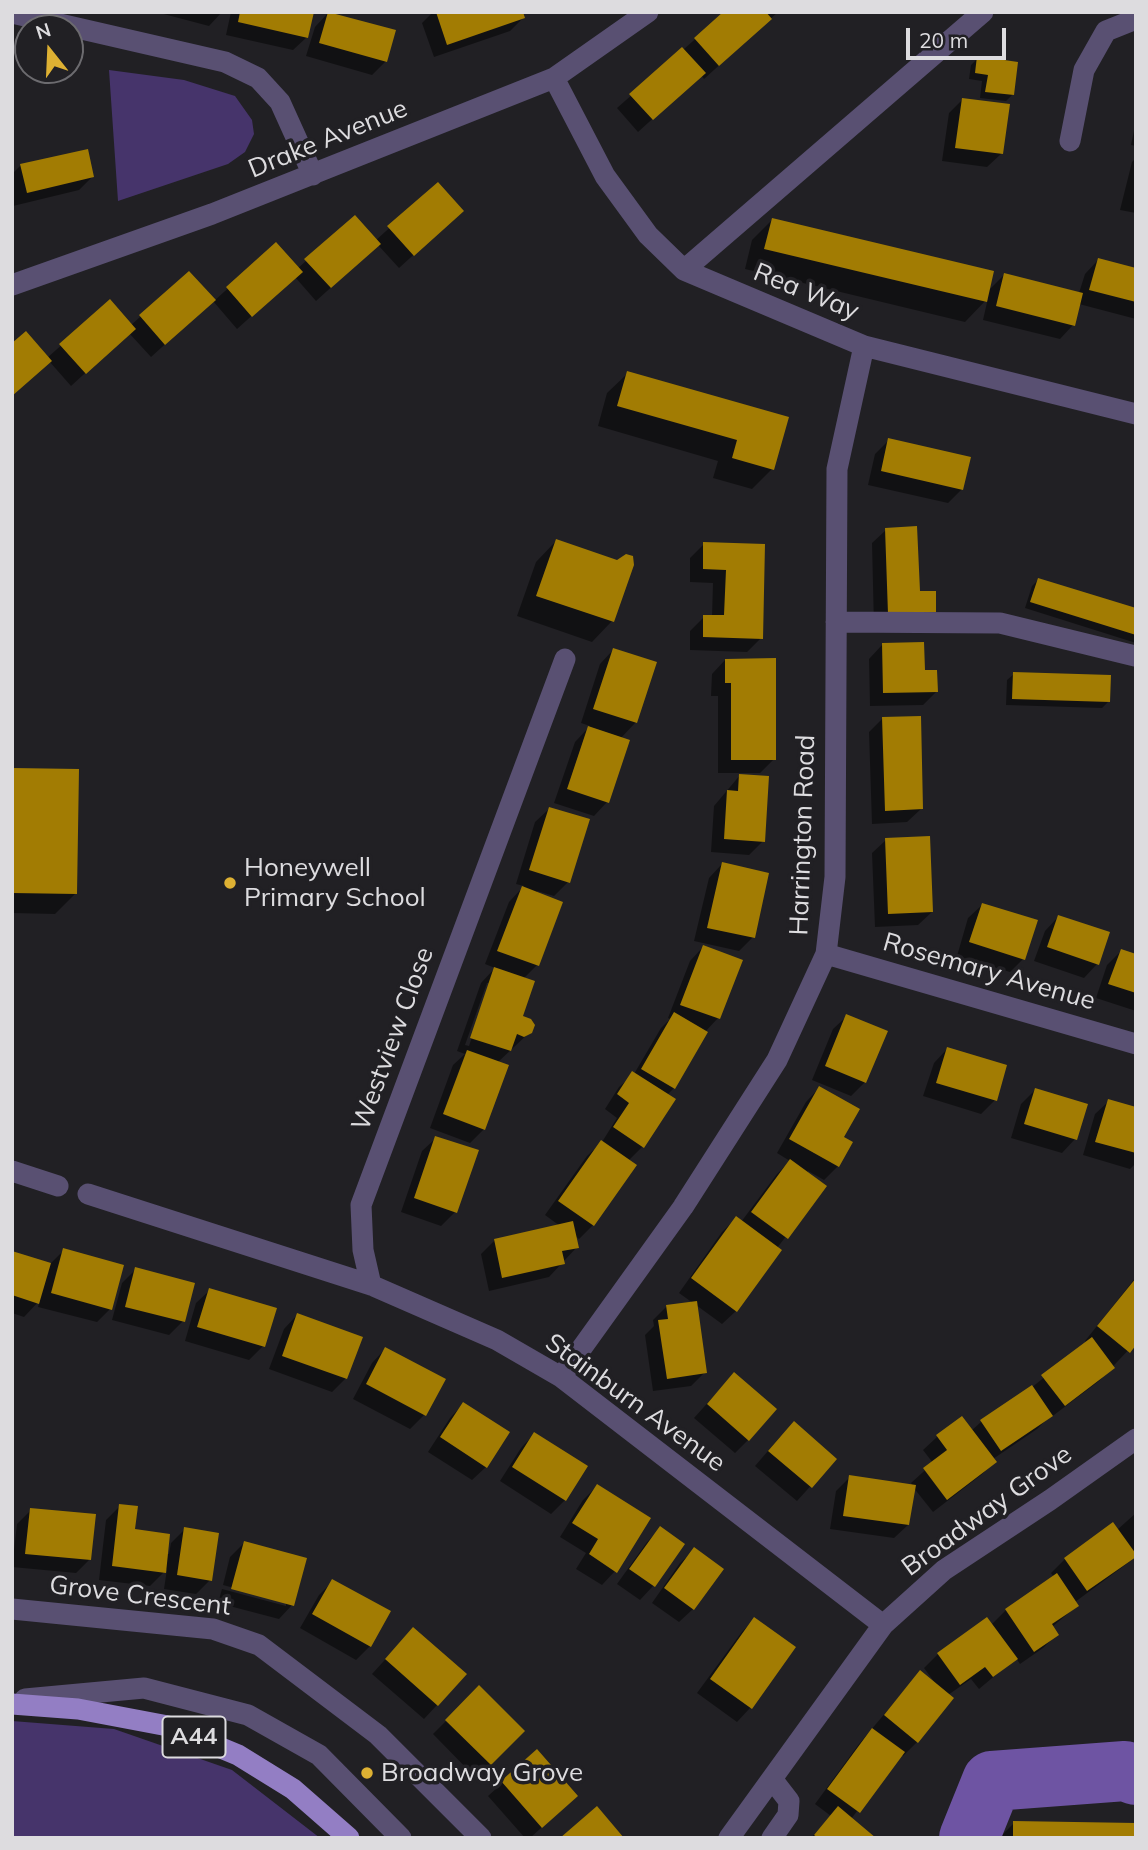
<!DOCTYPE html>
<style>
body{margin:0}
#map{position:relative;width:1148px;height:1850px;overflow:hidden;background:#212024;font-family:Mulish,sans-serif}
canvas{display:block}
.frame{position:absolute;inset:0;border:14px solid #dddcdf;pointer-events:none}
.north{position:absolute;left:14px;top:14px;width:70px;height:70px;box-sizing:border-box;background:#212024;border:2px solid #6c6b6f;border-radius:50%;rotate:342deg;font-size:19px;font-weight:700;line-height:28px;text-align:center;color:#dddcdf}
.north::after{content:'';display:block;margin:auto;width:24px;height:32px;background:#deb133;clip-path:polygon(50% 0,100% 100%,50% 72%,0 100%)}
.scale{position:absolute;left:906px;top:28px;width:100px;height:32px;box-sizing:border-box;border:4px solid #dddcdf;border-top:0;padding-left:9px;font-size:21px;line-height:24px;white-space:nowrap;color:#dddcdf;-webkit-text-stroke:5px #212024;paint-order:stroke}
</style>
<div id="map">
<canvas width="1148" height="1850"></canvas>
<div class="frame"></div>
<div class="north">N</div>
<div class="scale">20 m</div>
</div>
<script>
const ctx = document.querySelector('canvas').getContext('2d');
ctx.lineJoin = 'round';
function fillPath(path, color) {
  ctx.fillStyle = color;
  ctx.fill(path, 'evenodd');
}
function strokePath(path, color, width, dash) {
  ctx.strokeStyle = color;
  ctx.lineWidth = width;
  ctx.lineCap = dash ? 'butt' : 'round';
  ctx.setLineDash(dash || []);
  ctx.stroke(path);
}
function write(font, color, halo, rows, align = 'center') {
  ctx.font = font + ' Mulish,sans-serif';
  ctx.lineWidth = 7;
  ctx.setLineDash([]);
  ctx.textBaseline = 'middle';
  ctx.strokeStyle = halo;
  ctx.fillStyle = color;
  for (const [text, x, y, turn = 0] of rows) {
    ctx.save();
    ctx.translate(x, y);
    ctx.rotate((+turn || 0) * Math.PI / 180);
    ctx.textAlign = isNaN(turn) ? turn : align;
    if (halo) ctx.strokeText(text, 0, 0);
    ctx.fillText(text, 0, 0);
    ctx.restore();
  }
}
fillPath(new Path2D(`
 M109,70L184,80L235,96L252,120L254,134L245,152L228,164L118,201Z
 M12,1721L114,1729L232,1770L320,1838H13Z`), '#46346b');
fillPath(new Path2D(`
 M156,12H222L209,26Z
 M231,12H313L307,37L293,50L226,35Z
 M433,12H522L523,18L510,31L434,57L422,23Z
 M726,12H778L704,79L701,75L638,132L617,108Z
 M328,13L386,61L372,75L306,56L315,27Z
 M978,58L1013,94L1006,101L980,98L982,81L969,79L971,65Z
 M962,100L1001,154L987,167L942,161L949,113Z
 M1136,121V146L1131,145Z
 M1136,158V213L1120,210L1132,162Z
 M21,165L92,177L79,190L13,206L12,174Z
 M438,184L462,211L399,268L378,245L316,301L295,277L237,329L213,301L151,357L129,333L71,386L49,361L12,395V346L26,334L47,358L110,302L130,326L189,273L214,301L276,245L297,269L355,217L375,241Z
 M772,220L988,291L1004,275L1079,293L1085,274L1098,260L1136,270V319L1079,304L1073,325L1060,339L983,320L988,298L965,322L745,269L752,240Z
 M628,373L787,418L772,469L752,489L713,478L718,461L598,426L607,393Z
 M889,440L962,489L948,503L868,485L875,454Z
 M886,530L918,593L874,627L872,543Z
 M556,541L612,621L592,642L517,616L536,562Z
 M704,544L763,545L761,638L747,652L690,650V631L704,617H712L713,583L690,582V558Z
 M1038,580L1136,610V643L1025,608L1032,586Z
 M882,645L923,672L937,691L923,705L870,706L869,659Z
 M613,650L636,722L620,739L607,802L594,816L554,803L575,742L590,726L581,723L600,664Z
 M725,660L774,759L760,773H718V696H711L712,674Z
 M1014,674L1108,702L1102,708L1006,705L1007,680Z
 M883,718L921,809L907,822L872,824L869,732Z
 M12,770L76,893L55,914L12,913Z
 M741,774L763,841L749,855L711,852L714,806Z
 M549,809L568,882L554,896L537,891V965L523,979L521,1017L530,1032L497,1063L484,1129L470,1143L430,1128L453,1065L465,1054L457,1051L481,983L495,968L485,964L509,902L524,886L516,884L535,822ZM487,983H490L469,1046L465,1045Z
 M886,840L932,912L918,925L875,927L872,853Z
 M722,864L753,937L739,951L694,941L709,878Z
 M982,905L1023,959L1010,972L957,956L968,918Z
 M1058,917L1097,964L1084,978L1034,961L1045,931Z
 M703,947L718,1018L705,1032L674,1088L667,1095L643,1146L628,1161L634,1165L593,1225L579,1239L574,1235L577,1247L549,1277L489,1291L481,1254L495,1240L560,1226L545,1215L587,1156L602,1142L617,1118L605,1109L619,1087L634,1074L661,1028L670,1019L668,1018L690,961Z
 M1121,951L1136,956V1011L1096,998L1107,965Z
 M847,1016L865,1082L851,1096L812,1080L833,1029Z
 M947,1049L995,1100L981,1114L923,1096L934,1063Z
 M819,1088L842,1138L838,1166L824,1180L808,1171L807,1173L825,1186L777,1248L736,1311L722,1324L696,1305L705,1372L691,1386L653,1391L645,1335L654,1326L653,1320L667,1306L693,1303L679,1293L722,1232L736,1218L741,1222L777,1174L790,1161L777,1153L806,1102Z
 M1035,1090L1075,1139L1062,1153L1011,1138L1021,1104Z
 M1109,1101L1136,1108V1163L1130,1169L1083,1155L1095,1114Z
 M436,1138L455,1212L441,1226L401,1212L422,1151Z
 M64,1250L110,1309L97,1322L38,1307L40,1300L24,1317L12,1313V1252L50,1264Z
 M136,1269L183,1321L169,1335L112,1320L122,1283Z
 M1136,1277V1342L1099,1381L1050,1418L1049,1417L1037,1429L993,1459L995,1462L981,1475L933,1512L913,1487L908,1525L894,1538L830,1529L836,1491L850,1477L913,1486L911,1483L933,1463L923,1450L937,1437L961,1418L971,1431L981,1422L1031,1388L1087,1343L1085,1341Z
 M210,1290L263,1346L249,1360L185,1341L196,1303Z
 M297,1315L346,1378L332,1392L269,1369L284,1329Z
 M385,1349L424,1415L410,1429L353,1399L372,1363Z
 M721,1388L748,1440L735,1453L694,1418Z
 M463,1404L486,1467L472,1480L428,1452L450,1418Z
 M534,1434L565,1500L551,1514L500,1481L521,1448Z
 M780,1437L835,1459L797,1501L755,1466Z
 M597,1486L615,1571L602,1585L576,1569L586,1553L560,1537L583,1500Z
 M120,1506L133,1531L166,1554H169L171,1543L185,1529L210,1580L196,1594L164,1589L167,1569L150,1586L99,1580L106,1520Z
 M31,1510L89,1560L76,1573L12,1567L17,1524Z
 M1136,1513V1557L1075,1602L1077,1606L1052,1627L1056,1635L1043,1648L1020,1664L1016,1658L979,1689L971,1679L948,1695L917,1742L903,1756L901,1754L851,1819L873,1838H811L831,1816L815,1804L859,1744L920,1672L935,1683L924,1668L938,1654L986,1619L991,1625L1006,1610L1054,1577L1051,1573L1065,1559L1117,1530Z
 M661,1528L683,1544L653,1586L640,1600L617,1584L647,1542Z
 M244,1543L292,1605L279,1619L218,1603L222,1589L286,1606V1602L223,1585L230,1557Z
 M694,1550L693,1609L679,1622L652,1603L680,1563Z
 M333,1581L370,1646L356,1660L300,1628L319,1595Z
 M754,1619L794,1648L750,1708L737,1722L697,1693L741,1633Z
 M413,1629L437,1705L424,1719L372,1674Z
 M479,1688L523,1731L476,1778L433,1734Z
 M537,1752L562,1809L530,1838H525L488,1796Z
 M1014,1823L1136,1838H999Z`), '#0007');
strokePath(new Path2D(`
 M969,1838L992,1781L1125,1771L1136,1775`), '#6e54a3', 60);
fillPath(new Path2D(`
 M240,12H314L308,38L238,22Z
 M328,12L396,30L387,62L319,43Z
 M436,12H523L525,18L447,45Z
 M723,12H766L772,19L719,66L694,38Z
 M682,47L706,73L653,120L629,94Z
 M977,56L1018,62L1014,95L985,92L988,75L975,73Z
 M962,98L1010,104L1003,154L955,148Z
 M88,149L94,177L27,193L20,164Z
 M438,182L464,211L414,256L387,226Z
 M355,215L381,244L331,288L304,259Z
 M772,218L994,271L987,302L764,249Z
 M276,242L303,272L252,317L226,287Z
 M1098,258L1136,268V302L1089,290Z
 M189,271L216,300L165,345L139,315Z
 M1004,273L1083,293L1075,326L996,306Z
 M110,299L136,329L86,374L59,344Z
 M26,331L52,361L12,396V343Z
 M627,371L789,417L774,470L732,458L737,440L617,406Z
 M888,438L971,457L963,490L881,471Z
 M917,526L920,591H936V612L888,614L885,528Z
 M556,539L617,560L626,554L633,556L634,565L614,622L536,596Z
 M703,542L765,544L763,639L703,637V615H724L726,570L703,569Z
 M1038,578L1136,608V635L1030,602Z
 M924,642L925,670H937L938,692L883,693L882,643Z
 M613,648L657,662L637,723L593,709Z
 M776,658V760H731V683H725V659Z
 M1013,672L1111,675L1110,702L1012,699Z
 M921,716L923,809L885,811L882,717Z
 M588,726L630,740L609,803L567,789Z
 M12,768L79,769L77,894L12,893Z
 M739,774L769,776L765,842L724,839L727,790L738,791Z
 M549,807L590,819L570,883L529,870Z
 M930,836L933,912L888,914L885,838Z
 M722,862L769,873L755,938L707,928Z
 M522,886L563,902L539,966L497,951Z
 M982,903L1038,920L1025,960L969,942Z
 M1058,915L1110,932L1099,965L1047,947Z
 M703,945L743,960L720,1019L680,1005Z
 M1121,949L1136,954V993L1108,984Z
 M494,967L535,981L523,1016L531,1019L535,1025L532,1033L524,1037L517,1034L511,1051L470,1038Z
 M674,1012L708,1032L675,1089L641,1069Z
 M846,1014L888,1031L866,1083L825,1066Z
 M947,1047L1007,1065L997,1101L936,1083Z
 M467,1050L509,1065L485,1130L443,1114Z
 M632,1071L676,1099L644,1148L613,1127L629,1103L617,1094Z
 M819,1086L860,1109L844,1137L853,1142L839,1167L789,1139Z
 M1035,1088L1088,1104L1077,1140L1024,1124Z
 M1108,1099L1136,1107V1153L1095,1142Z
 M435,1136L479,1150L457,1213L414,1198Z
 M601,1140L637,1165L594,1226L558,1201Z
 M790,1159L827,1186L788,1239L751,1212Z
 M736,1216L782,1250L737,1312L691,1278Z
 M573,1221L579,1248L562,1251L565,1264L502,1278L494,1239Z
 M63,1248L124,1265L112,1310L51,1293Z
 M12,1251L51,1263L39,1304L12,1295Z
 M135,1267L195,1283L185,1322L125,1307Z
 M1136,1278V1345L1130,1353L1097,1326Z
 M209,1288L277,1308L265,1347L197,1327Z
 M697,1301L707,1373L667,1379L658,1320L668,1319L666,1305Z
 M297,1313L363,1337L347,1379L282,1356Z
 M1092,1337L1115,1368L1065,1406L1041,1375Z
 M385,1347L446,1379L426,1416L366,1384Z
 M734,1372L777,1409L749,1441L707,1404Z
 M1032,1385L1053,1416L1001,1451L980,1420Z
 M463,1402L510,1432L487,1468L440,1437Z
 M962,1416L997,1462L947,1500L923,1468L947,1450L936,1435Z
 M794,1421L837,1459L812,1488L768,1451Z
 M534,1432L588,1466L566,1501L512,1467Z
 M849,1475L916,1485L909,1525L843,1516Z
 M597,1484L651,1518L617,1573L589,1554L598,1539L572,1523Z
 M119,1504L138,1506L135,1529L170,1534L166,1573L112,1566Z
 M30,1508L96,1514L91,1560L25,1554Z
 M1113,1522L1136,1554V1557L1087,1591L1064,1558Z
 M660,1526L685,1544L655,1587L629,1569Z
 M184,1527L219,1533L212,1581L177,1575Z
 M244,1541L307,1558L294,1606L231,1589Z
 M694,1547L724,1569L694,1610L664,1588Z
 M1057,1573L1079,1606L1052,1624L1059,1635L1034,1652L1005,1609Z
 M332,1579L391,1611L371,1647L312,1614Z
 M754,1617L796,1647L752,1709L710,1679Z
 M987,1617L1018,1659L993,1677L985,1667L960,1685L937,1653Z
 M413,1627L467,1674L438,1706L385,1659Z
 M920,1670L954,1698L918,1743L884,1715Z
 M479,1685L525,1731L491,1765L445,1720Z
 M872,1728L905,1752L860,1813L827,1789Z
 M537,1749L578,1796L542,1828L501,1781Z
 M597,1806L624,1838H560Z
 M838,1806L876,1838H818L814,1835Z
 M1013,1821L1136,1823V1838H1013Z`), '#a27c03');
strokePath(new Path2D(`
 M12,13L225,62L258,78L280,102L313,175
 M554,78L605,176L648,235L684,270L864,346L1136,414
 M1070,141L1084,70L1106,31L1136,19
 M684,270L983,12
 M12,285L212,214L554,78L648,12
 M836,622L1000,623L1135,656
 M826,954L1136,1044
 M12,1171L58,1186
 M88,1194L371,1285L497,1340L561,1377L883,1625
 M371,1285L363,1250L361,1205L565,659
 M561,1377L683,1207L777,1060L826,954L835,877L837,469L864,346
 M12,1609L213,1629L259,1645L378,1735L481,1838
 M25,1699L144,1688L248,1715L319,1755L401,1838
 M729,1838L883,1625L944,1570L1050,1500L1136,1439
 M772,1838L788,1815L789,1801L772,1779`), '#595072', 21);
strokePath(new Path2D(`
 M12,1704L78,1709L168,1726L238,1755L293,1789L349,1838`), '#937ec4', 21);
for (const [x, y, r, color] of [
 [230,883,7,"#deb133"],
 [367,1773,7,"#deb133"]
]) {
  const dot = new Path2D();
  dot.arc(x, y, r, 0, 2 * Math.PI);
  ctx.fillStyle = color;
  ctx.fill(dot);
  strokePath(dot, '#212024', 2.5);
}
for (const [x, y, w] of [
 [194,1737,63]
]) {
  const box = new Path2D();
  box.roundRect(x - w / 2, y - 20.5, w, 41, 5);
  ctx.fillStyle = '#212024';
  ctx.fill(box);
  strokePath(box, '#dddcdf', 2);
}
write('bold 24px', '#dddcdf', null, [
 ["A44",194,1737]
]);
write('26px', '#dddcdf', '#212024', [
 ["Drake Avenue",328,139,-22],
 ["Rea Way",806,292,22],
 ["Harrington Road",803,835,-88],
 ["Rosemary Avenue",989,972,16],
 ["Westview Close",393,1039,-70],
 ["Stainburn Avenue",635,1403,36],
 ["Broadway Grove",987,1511,-36],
 ["Grove Crescent",140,1596,7]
]);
write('26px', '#dddcdf', '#212024', [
 ["Honeywell",244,868],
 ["Primary School",244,898],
 ["Broadway Grove",381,1773]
], 'left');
</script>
